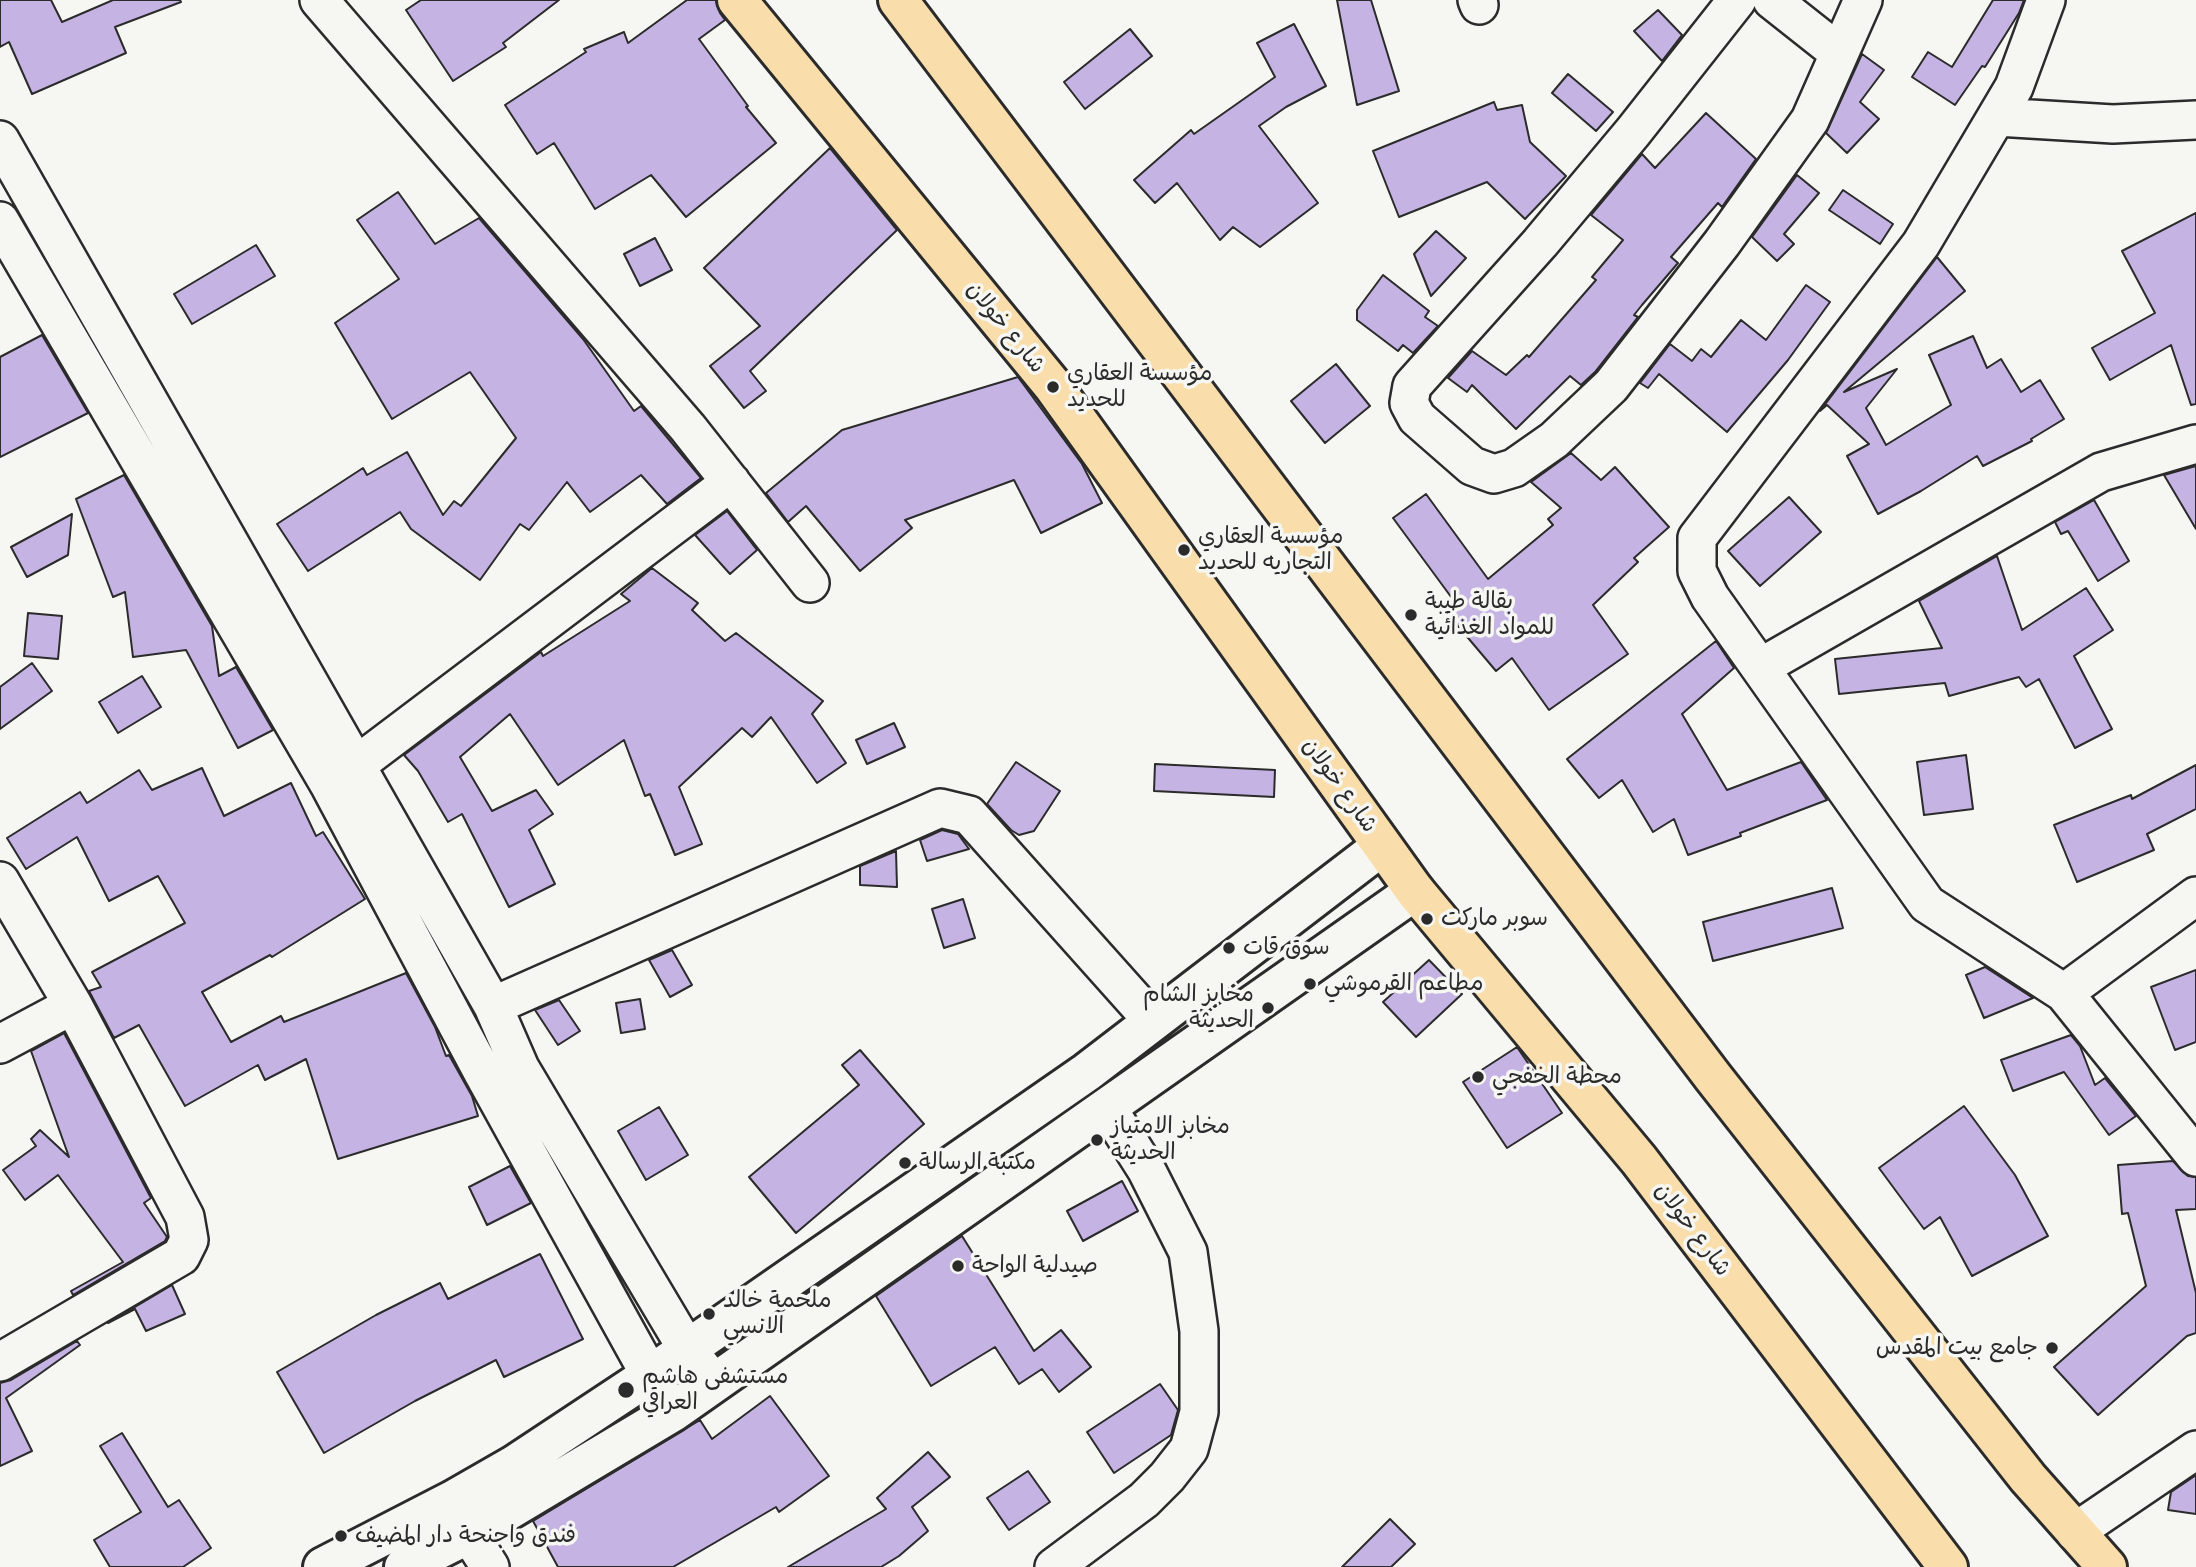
<!DOCTYPE html>
<meta charset="utf-8">
<style>
body{margin:0}
canvas{display:block;background:#f6f6f2}
</style>
<canvas width="2196" height="1567"></canvas>
<script>
const ctx = document.querySelector('canvas').getContext('2d');
ctx.lineJoin = 'round';
function fillPath(path, color) {
  ctx.fillStyle = color;
  ctx.fill(path, 'evenodd');
}
function strokePath(path, color, width, dash) {
  ctx.strokeStyle = color;
  ctx.lineWidth = width;
  ctx.lineCap = dash ? 'butt' : 'round';
  ctx.setLineDash(dash || []);
  ctx.stroke(path);
}
function write(font, color, halo, rows, align = 'center') {
  ctx.font = font + ' Sriracha,"Playpen Sans Arabic",sans-serif';
  ctx.lineWidth = 7;
  ctx.setLineDash([]);
  ctx.textBaseline = 'middle';
  ctx.strokeStyle = halo;
  ctx.fillStyle = color;
  for (const [text, x, y, turn = 0] of rows) {
    ctx.save();
    ctx.translate(x, y);
    ctx.rotate((+turn || 0) * Math.PI / 180);
    ctx.textAlign = isNaN(turn) ? turn : align;
    if (halo) ctx.strokeText(text, 0, 0);
    ctx.fillText(text, 0, 0);
    ctx.restore();
  }
}
const building = new Path2D(`
 M0,0H51L62,22L113,0H180L181,2L115,27L126,53L32,94L9,42L0,47Z
 M421,0H559L503,43L506,47L453,81L406,10Z
 M687,0H716L720,13L725,20L699,39L748,106L746,107L776,143L686,217L651,175L595,209L554,143L537,154L505,105L586,52L584,49L624,32L628,43Z
 M1337,0H1371L1399,91L1357,105Z
 M1993,0H2024L2019,13L1985,67L1982,66L1955,105L1912,77L1928,52L1952,67Z
 M1658,10L1682,35L1662,61L1634,31Z
 M1294,24L1326,86L1286,107L1259,126L1318,203L1260,247L1233,227L1220,240L1177,183L1155,203L1134,180L1191,130L1194,134L1275,77L1257,43Z
 M1130,29L1152,56L1085,109L1064,82Z
 M1862,54L1884,70L1860,102L1879,119L1847,153L1826,133Z
 M1568,74L1613,112L1596,131L1552,93Z
 M1494,102L1497,110L1522,105L1530,142L1566,176L1525,219L1487,182L1399,217L1373,151Z
 M1706,113L1756,159L1722,207L1718,203L1671,257L1678,263L1642,305L1634,315L1638,317L1595,372L1581,385L1570,376L1516,429L1472,385L1467,392L1448,378L1472,351L1506,375L1527,355L1529,357L1596,280L1592,277L1623,240L1591,215L1642,154L1655,168Z
 M830,148L897,230L750,371L766,391L744,408L710,366L760,326L704,268Z
 M1797,175L1819,193L1784,234L1794,244L1777,261L1752,237Z
 M1843,190L1893,224L1880,244L1829,210Z
 M398,192L435,244L479,218L583,339L634,411L641,406L701,478L667,504L641,475L590,512L567,482L529,530L520,524L480,580L411,529L400,512L308,571L277,524L363,468L367,475L407,452L443,515L454,501L461,506L516,438L470,372L392,419L335,323L399,279L357,220Z
 M2196,213V404L2191,405L2171,345L2110,380L2092,348L2155,313L2122,251Z
 M1436,231L1466,258L1431,296L1414,254Z
 M655,238L672,270L640,286L624,254Z
 M256,245L275,276L192,324L174,294Z
 M1937,257L1965,291L1844,392L1897,369L1866,408L1886,445L1951,405L1929,355L1973,336L1987,368L2001,359L2021,392L2040,380L2064,419L2031,439L2032,441L1983,466L1977,456L1921,491L1878,514L1847,456L1869,444L1827,405L1820,411Z
 M1383,275L1429,311L1425,317L1438,326L1413,353L1403,345L1398,351L1357,320V310Z
 M1806,285L1830,302L1788,360L1727,432L1659,374L1648,388L1640,383L1670,344L1692,361L1701,349L1711,357L1741,320L1766,340Z
 M42,335L88,413L0,457V357Z
 M1336,364L1370,406L1325,443L1291,401Z
 M1018,377L1082,464L1102,503L1041,533L1014,480L905,520L912,528L860,571L806,506L788,522L766,493L842,430Z
 M1571,453L1601,480L1615,467L1669,527L1634,558L1638,562L1593,605L1628,654L1549,710L1512,658L1496,671L1447,613L1457,605L1393,518L1426,494L1488,579L1553,525L1548,519L1561,508L1531,482Z
 M2196,466V529L2164,475Z
 M124,475L212,626L219,676L236,667L273,730L238,748L186,650L133,657L125,592L113,597L76,499Z
 M1789,497L1821,532L1760,586L1728,551Z
 M2094,500L2129,561L2098,581L2068,531L2061,534L2055,522Z
 M727,511L757,550L730,574L695,535Z
 M72,514L68,555L27,577L11,547Z
 M1997,556L2022,630L2086,588L2113,630L2074,656L2112,729L2075,748L2039,679L2026,687L2019,677L1949,696L1945,683L1839,694L1835,659L1942,648L1919,601Z
 M652,568L698,603L692,610L725,641L736,633L823,701L812,714L846,763L817,783L771,717L752,737L742,728L679,787L702,844L675,855L650,794L645,796L624,740L558,785L510,714L460,757L492,811L536,790L553,814L529,830L555,884L509,907L462,814L448,822L418,771L404,755L541,652L543,656L630,601L621,594Z
 M28,613L62,616L58,659L24,656Z
 M1716,641L1734,668L1682,714L1727,790L1801,762L1827,800L1740,833L1741,836L1688,855L1674,819L1653,832L1622,780L1599,798L1567,759Z
 M32,663L52,691L0,729V687Z
 M142,676L161,707L118,733L99,702Z
 M894,723L905,747L867,764L856,740Z
 M1966,755L1973,809L1924,815L1917,762Z
 M1016,762L1060,791L1034,831L1019,835L1011,830L987,804Z
 M1155,764L1275,770L1274,797L1154,791Z
 M2196,765V809L2147,834L2154,850L2077,882L2054,825L2131,795L2132,799Z
 M202,768L224,816L291,783L316,836L323,832L365,899L272,957L270,955L202,992L231,1042L281,1016L284,1022L406,973L435,1027L446,1056L449,1055L472,1096L478,1116L338,1159L306,1059L265,1080L258,1065L185,1106L139,1025L114,1038L89,991L101,987L92,972L185,923L158,876L109,901L77,837L26,869L7,838L80,792L87,803L139,770L152,790Z
 M942,830L958,834L969,849L927,861L920,840Z
 M896,851L897,887L860,885V866Z
 M1832,888L1843,928L1713,961L1703,922Z
 M963,899L975,938L944,948L932,909Z
 M672,950L692,985L670,997L649,960Z
 M1429,960L1462,994L1416,1037L1383,1002Z
 M1985,967L2033,998L1984,1018L1966,975Z
 M2196,970V1042L2175,1050L2151,987Z
 M640,999L645,1029L621,1033L616,1003Z
 M559,1000L580,1031L558,1045L535,1010Z
 M64,1033L151,1198L144,1203L167,1237L165,1241L73,1295L71,1291L123,1262L58,1175L25,1200L3,1170L36,1146L31,1139L40,1130L69,1157L31,1051Z
 M2071,1035L2080,1046L2095,1085L2105,1078L2136,1116L2109,1135L2064,1072L2013,1091L2001,1060Z
 M1517,1047L1562,1113L1507,1148L1463,1082Z
 M860,1050L924,1124L796,1233L749,1177L859,1085L842,1065Z
 M1964,1106L2015,1175L2048,1236L1972,1276L1940,1217L1924,1229L1879,1168Z
 M659,1107L688,1155L646,1180L618,1131Z
 M2173,1161L2188,1176L2196,1177V1209L2176,1210L2196,1293V1333L2187,1336L2098,1415L2054,1367L2146,1286L2128,1213L2122,1214L2118,1165Z
 M510,1166L531,1203L487,1225L469,1187Z
 M1122,1181L1138,1211L1083,1241L1067,1211Z
 M962,1236L1034,1351L1061,1330L1091,1367L1059,1392L1042,1369L1019,1384L995,1347L931,1386L876,1296Z
 M540,1254L583,1339L504,1377L496,1360L415,1401L324,1453L277,1372L376,1315L440,1283L448,1299Z
 M172,1285L185,1314L146,1331L135,1309L108,1323Z
 M77,1341L80,1345L6,1398L32,1451L0,1466V1383L11,1380Z
 M1160,1384L1178,1410L1171,1435L1114,1473L1087,1432Z
 M770,1396L829,1476L779,1512L776,1507L673,1567H558L533,1521L700,1420L712,1439Z
 M122,1433L168,1507L179,1500L211,1548L183,1567H110L94,1540L141,1512L100,1446Z
 M928,1452L950,1477L912,1507L928,1531L899,1556L881,1567H788L886,1509L877,1498Z
 M1028,1471L1050,1502L1009,1530L987,1498Z
 M2196,1475V1514L2168,1510L2171,1492Z
 M1390,1519L1415,1544L1391,1567H1342Z`);
fillPath(building, '#c5b3e4');
strokePath(building, '#2b2b2b', 2);
const minor = new Path2D(`
 M319,0L688,428L810,583
 M1477,0L1479,5
 M1737,0L1633,132L1540,243L1412,386L1409,403L1417,418L1472,466L1494,474L1514,468L1554,440L1611,386L1722,243L1810,120L1863,0
 M1772,0L1839,53
 M2046,0L2014,87L1921,244L1697,538V571L1710,597L1927,904L2064,993L2196,1157
 M1997,117L2113,124L2196,120
 M0,140L493,1006L520,1068L687,1349L714,1383
 M0,221L330,786L483,1073L650,1375L673,1412
 M1761,667L2101,472L2196,444
 M355,766L731,482
 M0,881L73,1005L185,1217L189,1240L181,1256L0,1362
 M2064,993L2196,896
 M493,1006L940,808L969,815L1153,1021
 M0,1044L73,1005
 M2075,1532L2196,1450
 M469,1534L490,1567
 M1054,1567L1144,1500L1167,1477L1189,1449L1199,1412V1331L1188,1252L1146,1169L1108,1109`);
const tertiary = new Path2D(`
 M323,1567L453,1500L514,1465L650,1375L1087,1072L1382,846
 M404,1567L469,1534L673,1412L1415,891`);
const primary = new Path2D(`
 M737,0L1053,386L1415,891L1639,1160L1948,1567
 M898,0L1713,1077L2028,1478L2107,1567`);
strokePath(minor, '#2b2b2b', 42);
strokePath(tertiary, '#2b2b2b', 44);
strokePath(primary, '#2b2b2b', 44);
strokePath(minor, '#f6f6f2', 37);
strokePath(tertiary, '#f6f6f2', 38);
strokePath(primary, '#f9deab', 38);
for (const [x, y, r, color] of [
 [1053,387,7,"#2b2b2b"],
 [1184,550,7,"#2b2b2b"],
 [1411,615,7,"#2b2b2b"],
 [1427,919,7,"#2b2b2b"],
 [1229,948,7,"#2b2b2b"],
 [1310,984,7,"#2b2b2b"],
 [1268,1008,7,"#2b2b2b"],
 [1478,1077,7,"#2b2b2b"],
 [1097,1140,7,"#2b2b2b"],
 [905,1163,7,"#2b2b2b"],
 [958,1266,7,"#2b2b2b"],
 [709,1314,7,"#2b2b2b"],
 [2052,1348,7,"#2b2b2b"],
 [626,1390,9,"#2b2b2b"],
 [341,1536,7,"#2b2b2b"]
]) {
  const dot = new Path2D();
  dot.arc(x, y, r, 0, 2 * Math.PI);
  ctx.fillStyle = color;
  ctx.fill(dot);
  strokePath(dot, '#f6f6f2', 2.5);
}
write('23px', '#2b2b2b', '#f6f6f2', [
 ["شارع خولان",1005,328,51],
 ["شارع خولان",1339,786,54],
 ["شارع خولان",1692,1230,53]
]);
write('23px', '#2b2b2b', '#f6f6f2', [
 ["مؤسسة العقاري",1067,374],
 ["للحديد",1067,400],
 ["مؤسسة العقاري",1198,537],
 ["التجاريه للحديد",1198,563],
 ["بقالة طيبة",1425,602],
 ["للمواد الغذائية",1425,628],
 ["سوبر ماركت",1441,919],
 ["سوق قات",1243,948],
 ["مطاعم القرموشي",1324,984],
 ["مخابز الشام",1254,995,"right"],
 ["الحديثة",1254,1021,"right"],
 ["محطة الخفجي",1492,1077],
 ["مخابز الامتياز",1111,1127],
 ["الحديثة",1111,1153],
 ["مكتبة الرسالة",919,1163],
 ["صيدلية الواحة",972,1266],
 ["ملحمة خالد",723,1301],
 ["الانسي",723,1327],
 ["جامع بيت المقدس",2038,1348,"right"],
 ["مستشفى هاشم",642,1377],
 ["العراقي",642,1403],
 ["فندق واجنحة دار المضيف",355,1536]
], 'left');
</script>
